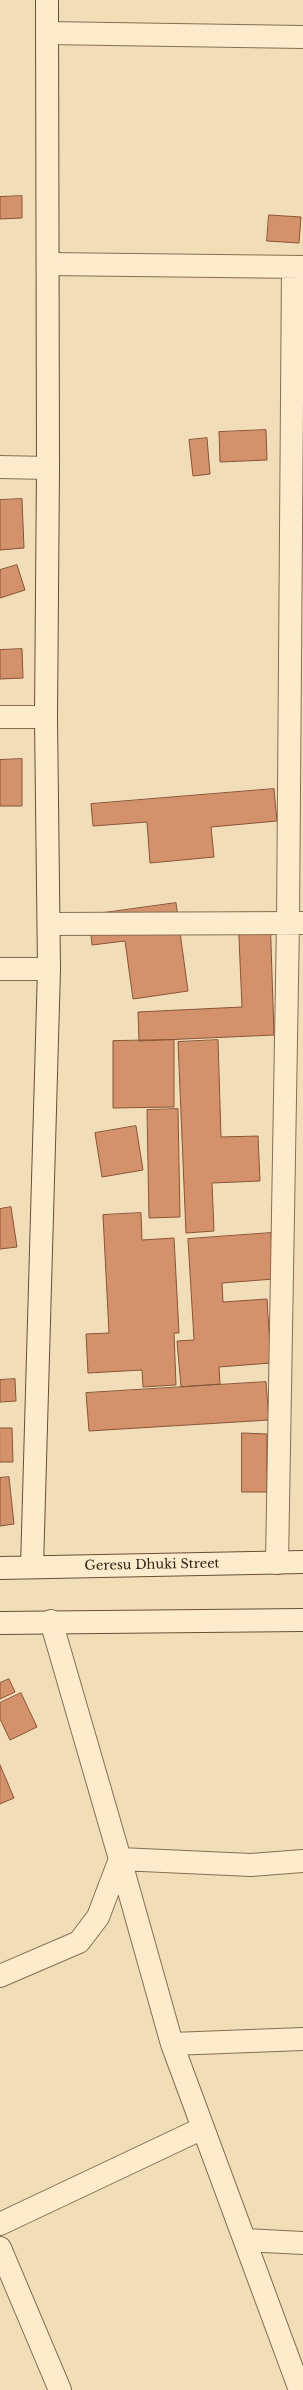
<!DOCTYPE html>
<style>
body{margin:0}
canvas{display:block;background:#f1deb8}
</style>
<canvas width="303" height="2390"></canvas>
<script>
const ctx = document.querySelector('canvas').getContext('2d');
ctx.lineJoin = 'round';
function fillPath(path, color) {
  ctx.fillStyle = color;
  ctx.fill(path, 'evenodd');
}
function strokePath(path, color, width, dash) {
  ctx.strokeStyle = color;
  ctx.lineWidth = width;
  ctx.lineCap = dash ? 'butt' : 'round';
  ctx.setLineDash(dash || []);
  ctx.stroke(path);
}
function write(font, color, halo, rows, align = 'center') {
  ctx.font = font + ' "Libre Baskerville",serif';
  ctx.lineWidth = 3;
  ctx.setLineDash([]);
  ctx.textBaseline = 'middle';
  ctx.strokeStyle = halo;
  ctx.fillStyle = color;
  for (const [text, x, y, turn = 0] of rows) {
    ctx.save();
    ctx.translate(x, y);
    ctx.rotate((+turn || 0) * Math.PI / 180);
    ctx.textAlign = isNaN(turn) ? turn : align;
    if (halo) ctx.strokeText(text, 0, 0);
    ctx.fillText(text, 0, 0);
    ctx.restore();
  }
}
const building = new Path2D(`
 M22,196V218L0,219V197Z
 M269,215L301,217L299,243L267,241Z
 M266,430L267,460L220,462L219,432Z
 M207,438L210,474L193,476L189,440Z
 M22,499L24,548L0,550V500Z
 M17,565L25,590L0,598V570Z
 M22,649L23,678L0,679V650Z
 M22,759V806H0V760Z
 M274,789L277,821L211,827L214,857L150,863L147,822L93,826L91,804Z
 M176,903L188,991L133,999L125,941L92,945L89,915Z
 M270,914L274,1035L139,1041L138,1012L242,1007L238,915Z
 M174,1040V1107L113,1108V1041Z
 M218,1040L221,1137L258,1136L260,1181L212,1183L214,1231L186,1233L178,1042Z
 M178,1109L180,1217L149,1218L147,1110Z
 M136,1126L143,1170L102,1177L95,1133Z
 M11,1207L17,1247L0,1249V1209Z
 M141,1213L142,1240L174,1238L179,1333H174L176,1385L143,1387L142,1370L88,1373L86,1334L109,1333L103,1215Z
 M271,1233L274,1279L222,1283L223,1302L267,1299L271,1363L219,1367L220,1384L181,1387L177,1341L194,1340L188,1239Z
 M15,1379L16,1401L0,1402V1380Z
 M266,1382L269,1420L89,1431L86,1393Z
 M0,1428H12L13,1462H0Z
 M242,1433L267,1434V1492H242Z
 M9,1477L14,1524L0,1526V1478Z
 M9,1679L15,1692L0,1699V1683Z
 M21,1693L37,1727L10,1740L0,1719V1703Z
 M0,1765L14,1798L0,1804Z`);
fillPath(building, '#d3926b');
strokePath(building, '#895436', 1);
const street = new Path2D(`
 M47,33L303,37
 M48,264L303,267
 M0,467L48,468
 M0,717H46
 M49,924L303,923
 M0,969H49
 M277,1563L288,923L293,267
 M0,1976L79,1942L98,1917L120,1859L51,1621
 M172,2044L303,2039
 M0,2224L203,2128
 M245,2240L303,2243
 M0,2248L60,2390
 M300,2390L172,2044L120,1859L251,1865L303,1861`);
const secondary = new Path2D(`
 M32,1567L49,969L46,717L48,468L47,0
 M0,1568L303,1562
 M0,1623L303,1620`);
strokePath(street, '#886d52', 24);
strokePath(secondary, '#6a4e36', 24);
strokePath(street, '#fceccc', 22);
strokePath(secondary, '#fceccc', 22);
write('13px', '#362619', '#f8e9c8', [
 ["Geresu Dhuki Street",152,1565,-1]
]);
</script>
